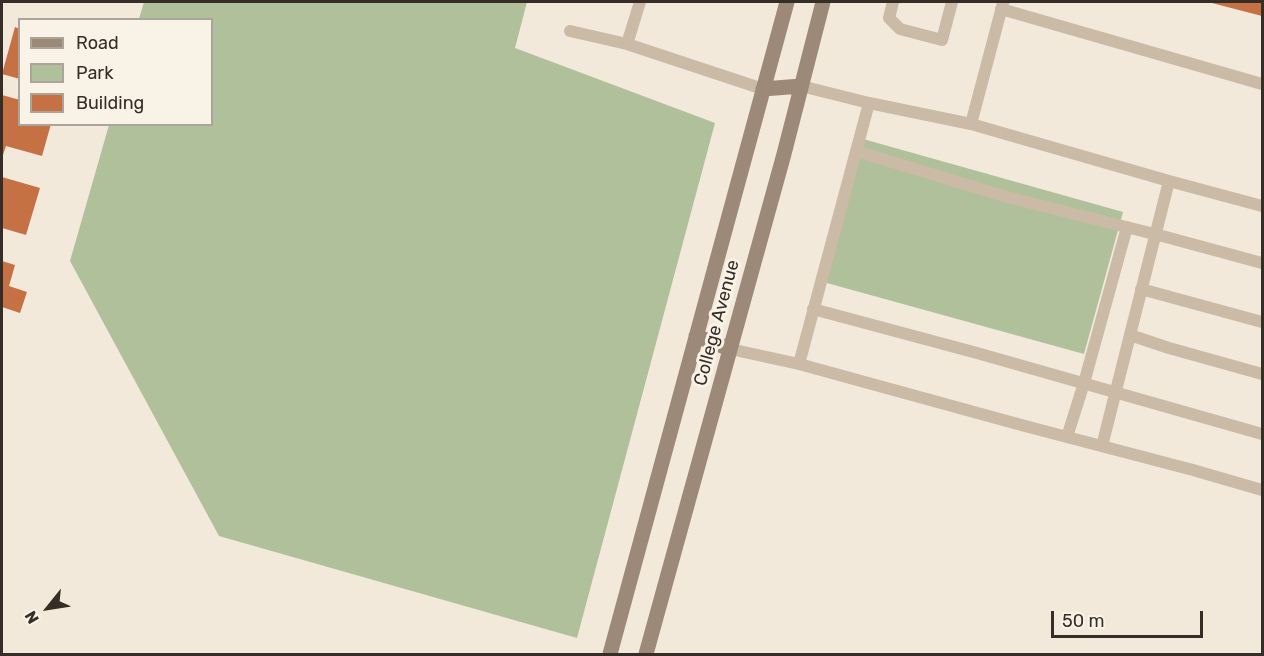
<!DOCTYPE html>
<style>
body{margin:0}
#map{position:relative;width:1264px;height:656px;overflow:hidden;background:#f2e9da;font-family:Rubik,sans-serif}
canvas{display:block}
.frame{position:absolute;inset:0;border:3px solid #362d27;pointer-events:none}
.legend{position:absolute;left:18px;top:18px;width:195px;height:108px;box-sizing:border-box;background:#f9f3e7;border:2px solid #aba49a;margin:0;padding:8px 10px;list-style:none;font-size:18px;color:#362d27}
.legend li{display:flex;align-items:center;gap:12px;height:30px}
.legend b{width:30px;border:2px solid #aba49a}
.north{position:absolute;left:18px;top:578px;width:60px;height:60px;-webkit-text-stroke:4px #f9f3e7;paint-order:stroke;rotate:240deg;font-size:16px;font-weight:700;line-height:24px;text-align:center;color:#362d27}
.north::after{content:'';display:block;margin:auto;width:21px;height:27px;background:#362d27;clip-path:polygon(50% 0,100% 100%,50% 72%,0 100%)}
.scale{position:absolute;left:1051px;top:611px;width:152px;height:27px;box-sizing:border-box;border:3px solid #362d27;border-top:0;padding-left:8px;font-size:18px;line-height:21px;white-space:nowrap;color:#362d27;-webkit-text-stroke:4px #f9f3e7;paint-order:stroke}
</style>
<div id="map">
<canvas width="1264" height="656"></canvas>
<div class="frame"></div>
<ul class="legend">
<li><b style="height:8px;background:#9d8978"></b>Road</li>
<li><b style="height:16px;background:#b0c09a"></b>Park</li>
<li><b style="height:16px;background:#c67144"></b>Building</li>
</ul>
<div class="north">N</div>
<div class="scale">50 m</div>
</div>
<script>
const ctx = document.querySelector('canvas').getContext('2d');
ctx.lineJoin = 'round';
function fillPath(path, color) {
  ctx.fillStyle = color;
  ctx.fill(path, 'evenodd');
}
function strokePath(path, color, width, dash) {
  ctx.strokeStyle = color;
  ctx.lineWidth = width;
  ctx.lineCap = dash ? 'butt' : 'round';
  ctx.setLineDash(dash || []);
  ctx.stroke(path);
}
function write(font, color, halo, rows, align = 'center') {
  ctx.font = font + ' Rubik,sans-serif';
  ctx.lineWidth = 6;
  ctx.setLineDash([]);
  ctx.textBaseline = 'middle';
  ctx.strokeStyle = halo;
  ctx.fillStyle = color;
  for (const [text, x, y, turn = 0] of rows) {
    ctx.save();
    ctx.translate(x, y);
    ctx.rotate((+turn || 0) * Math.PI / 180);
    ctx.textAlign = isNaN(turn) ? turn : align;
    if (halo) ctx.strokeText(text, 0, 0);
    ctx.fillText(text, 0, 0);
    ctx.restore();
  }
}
fillPath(new Path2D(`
 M144,2H527L515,48L715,123L577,638L219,536L70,261L109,125L212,124V20L139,19Z
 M856,137L1123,212L1084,354L816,280Z`), '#b0c09a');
fillPath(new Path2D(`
 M1208,2H1262V16Z
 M15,27L20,29V79L2,74Z
 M2,95L20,100V124H51L42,156L6,146L3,155H2Z
 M2,177L40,188L26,235L2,228Z
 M2,261L15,265L9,286L27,292L20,313L2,307Z`), '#c67144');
strokePath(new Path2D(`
 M640,2L627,44L763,89
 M893,2L889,18L900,29L942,40L952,2
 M1001,9L1262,84
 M570,31L627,44
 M801,86L869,103L971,124L1169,181L1262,206
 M971,124L1003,3
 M856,151L1007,197L1166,237L1262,263
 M1141,289L1262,322
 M813,309L977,353L1262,434
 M1130,335L1169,181
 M730,349L799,364L869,103
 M799,364L1025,426L1193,470L1262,490
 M1067,437L1084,383L1127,227
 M1102,446L1130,335L1169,348L1262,374`), '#cabaa6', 12);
strokePath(new Path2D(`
 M763,89L801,86
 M696,336L730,349
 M610,654L787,2
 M646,654L784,154L823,2`), '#9d8978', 15);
write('18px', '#362d27', '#f9f3e7', [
 ["College Avenue",717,323,-75]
]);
</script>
